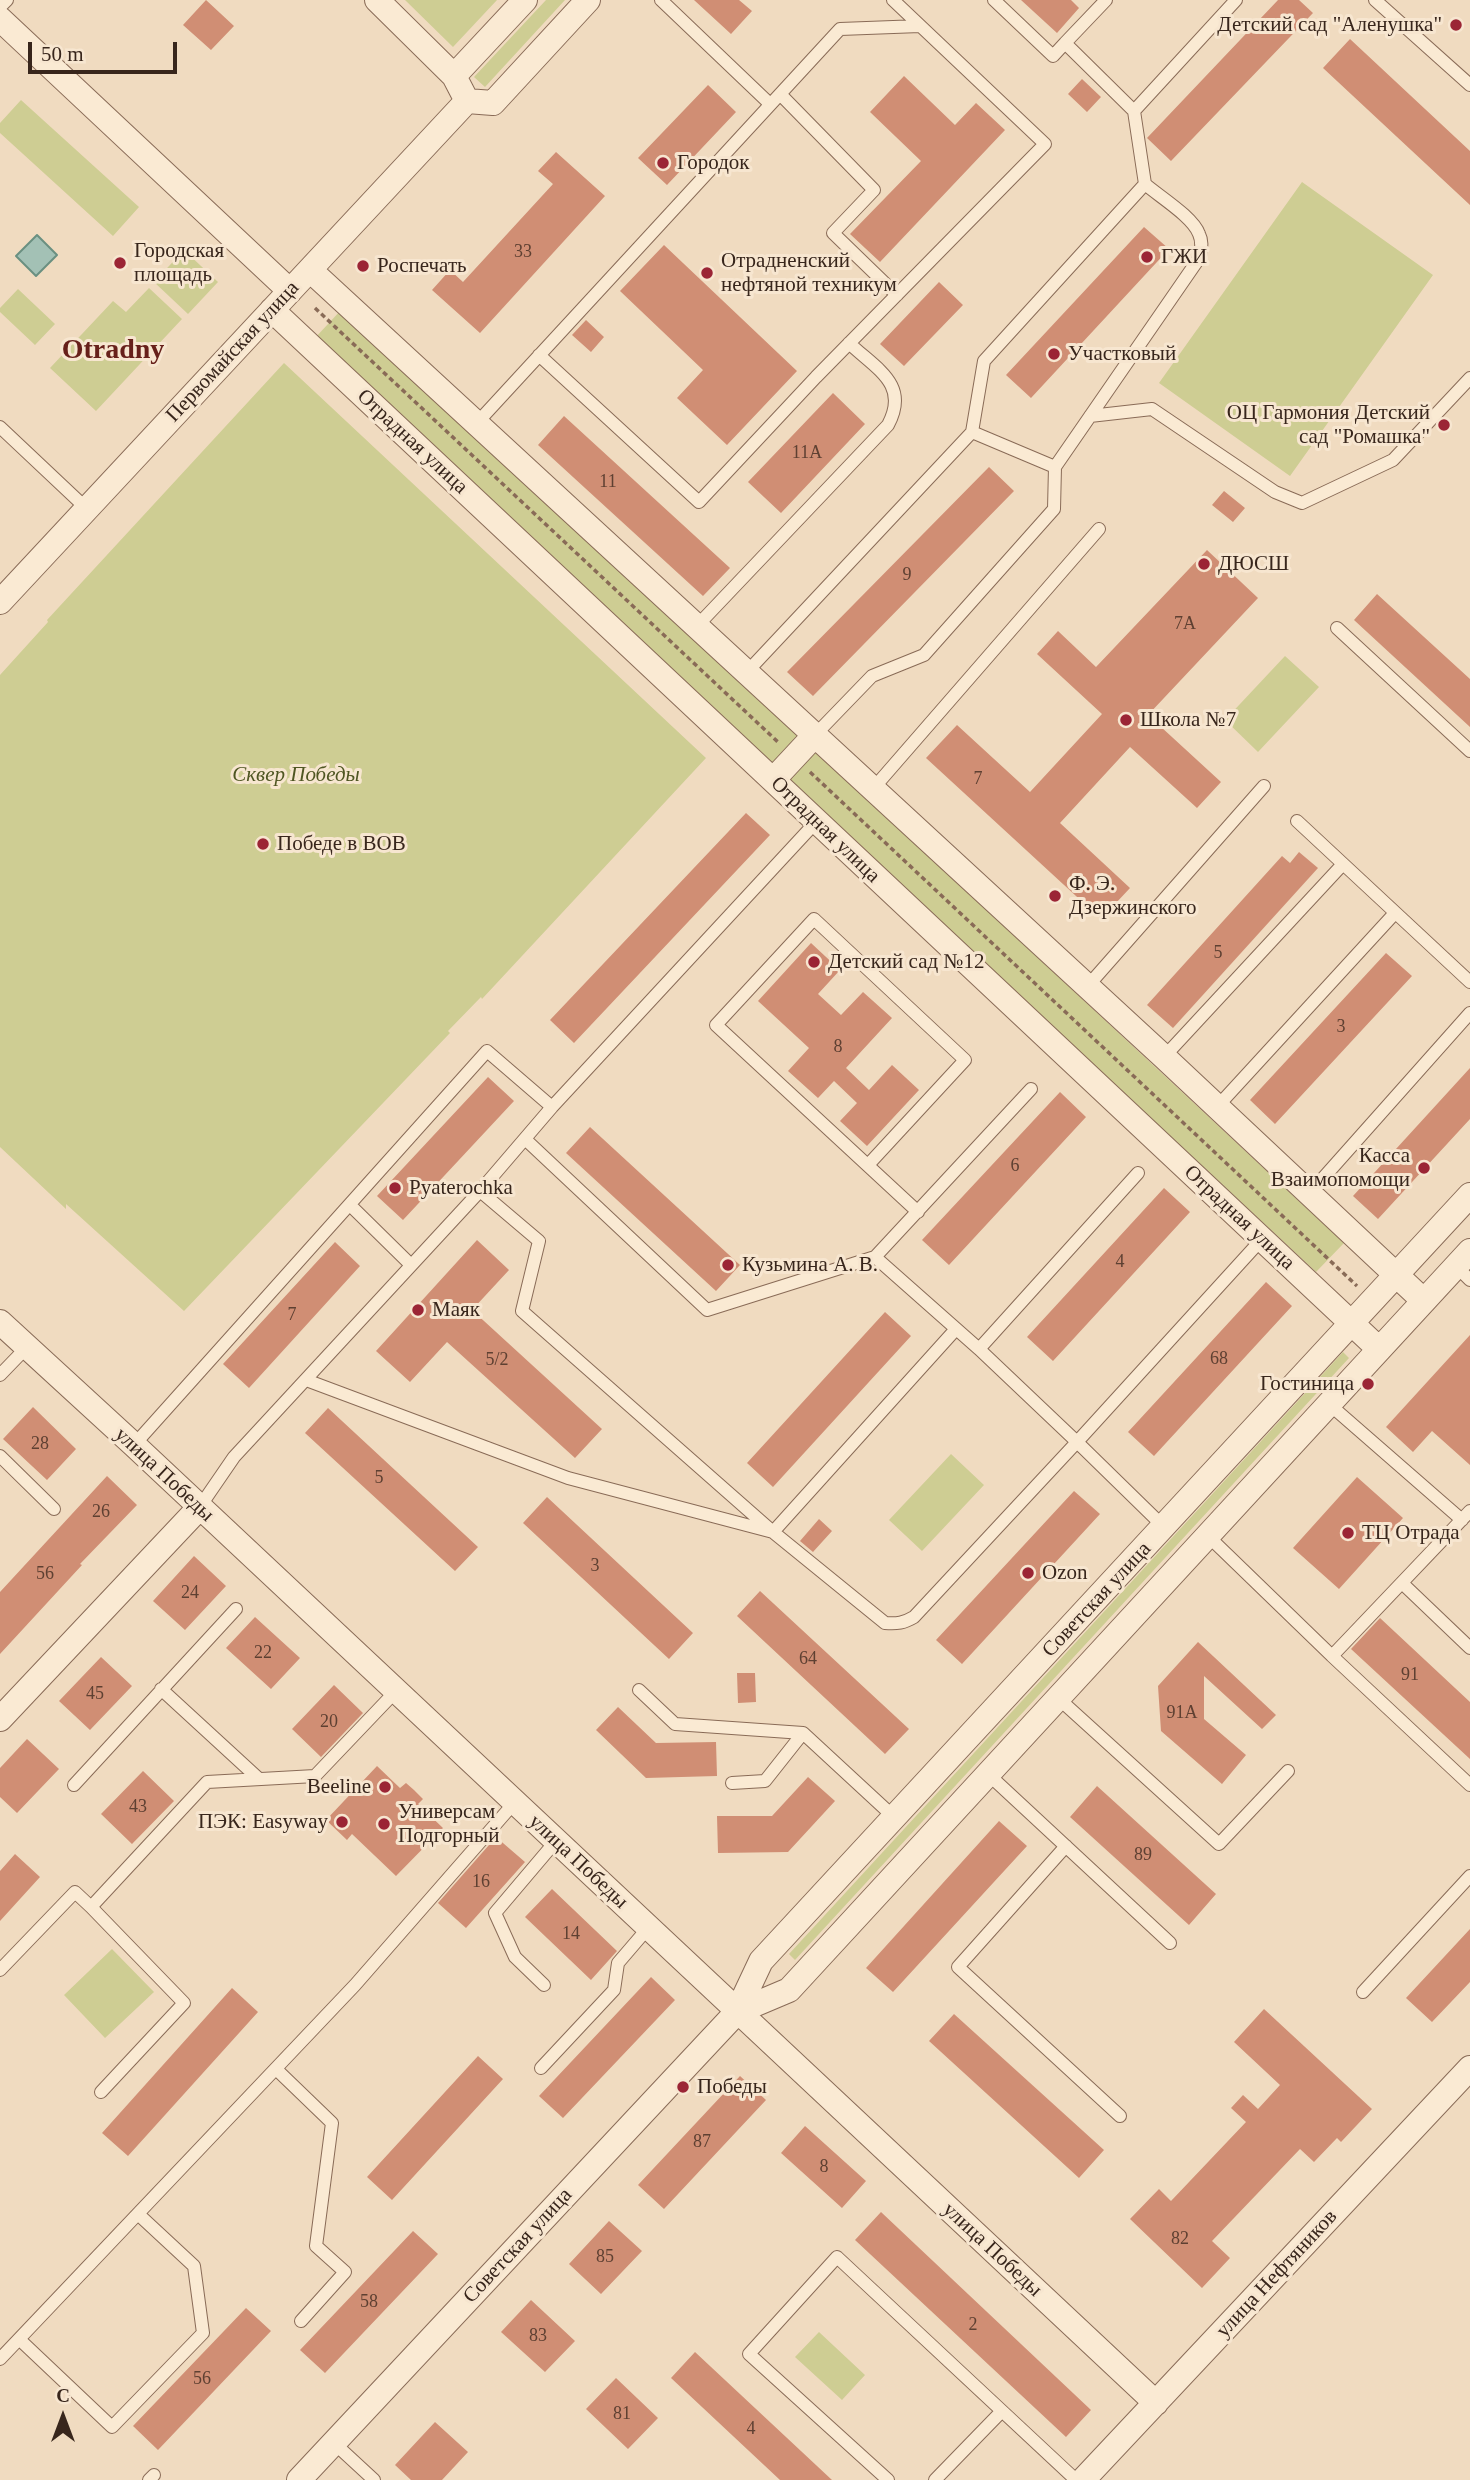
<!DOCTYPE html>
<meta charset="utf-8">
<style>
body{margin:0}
#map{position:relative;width:1470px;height:2480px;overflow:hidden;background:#f0dbc0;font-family:"Times New Roman",serif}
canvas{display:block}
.north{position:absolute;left:28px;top:2382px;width:70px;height:70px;-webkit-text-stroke:5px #f7e6d0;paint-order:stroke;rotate:0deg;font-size:19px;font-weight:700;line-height:28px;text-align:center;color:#38261c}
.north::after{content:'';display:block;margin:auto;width:24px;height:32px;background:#38261c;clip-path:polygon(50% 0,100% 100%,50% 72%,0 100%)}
.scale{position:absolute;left:28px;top:42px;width:149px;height:32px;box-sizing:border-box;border:4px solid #38261c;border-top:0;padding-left:9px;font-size:21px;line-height:24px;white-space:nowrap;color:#38261c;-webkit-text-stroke:5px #f7e6d0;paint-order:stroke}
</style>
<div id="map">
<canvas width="1470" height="2480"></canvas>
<div class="north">С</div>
<div class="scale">50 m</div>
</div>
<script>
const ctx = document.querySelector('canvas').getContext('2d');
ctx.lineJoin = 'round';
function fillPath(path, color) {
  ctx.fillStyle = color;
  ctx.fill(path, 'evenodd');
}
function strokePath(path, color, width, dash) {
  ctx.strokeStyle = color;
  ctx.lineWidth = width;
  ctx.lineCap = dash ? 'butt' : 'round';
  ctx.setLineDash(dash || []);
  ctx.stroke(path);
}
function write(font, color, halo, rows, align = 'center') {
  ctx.font = font + ' "Times New Roman",serif';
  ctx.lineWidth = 6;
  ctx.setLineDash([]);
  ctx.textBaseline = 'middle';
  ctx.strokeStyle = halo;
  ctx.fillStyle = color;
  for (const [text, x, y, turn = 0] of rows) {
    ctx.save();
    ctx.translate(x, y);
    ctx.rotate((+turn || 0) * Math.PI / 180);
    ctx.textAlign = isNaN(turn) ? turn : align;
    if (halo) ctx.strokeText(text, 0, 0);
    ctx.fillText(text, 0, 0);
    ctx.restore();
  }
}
fillPath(new Path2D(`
 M405,0H497L453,47Z
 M546,0H565L485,87L474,77Z
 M21,100L139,207L113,236L0,133V123Z
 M1302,182L1433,275L1290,476L1159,383Z
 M184,250L218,282L188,314L154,282Z
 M149,288L182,319L96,411L50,368L113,301L126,312Z
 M18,289L55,324L35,345L0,312V308Z
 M342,309L1344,1243L1316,1272L314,339Z
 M284,363L706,758L482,999L481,997L448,1031L450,1033L184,1311L66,1204V1209L0,1147V675L48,622L47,620Z
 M1285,656L1319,687L1258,752L1225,720Z
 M1343,1352L1349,1358L795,1960L789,1954Z
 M951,1454L984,1485L922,1551L889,1520Z
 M112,1949L154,1992L105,2038L64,1995Z
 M819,2332L865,2375L842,2400L795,2357Z`), '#cecd93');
const water = new Path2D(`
 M37,235L57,255L36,276L16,256Z`);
fillPath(water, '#a3c1b5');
strokePath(water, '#6a9081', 2);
fillPath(new Path2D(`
 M206,0L234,26L211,50L183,25Z
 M694,0H739L752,11L731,34Z
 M1021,0H1071L1079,8L1057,33Z
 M1278,0H1299L1313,13L1171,161L1147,138Z
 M1350,39L1470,151V205L1323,68Z
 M904,76L955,125L976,103L1005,130L880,262L850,234L921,161L870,112Z
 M1082,79L1101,97L1087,112L1068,94Z
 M708,85L736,112L667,185L638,158Z
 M556,152L605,196L480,333L432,290L450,270L463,282L553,184L538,171Z
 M1144,227L1169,249L1031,398L1006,375Z
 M664,245L797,371L727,445L677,398L703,370L620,291Z
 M939,282L963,305L904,366L880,344Z
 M586,320L604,337L591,352L572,335Z
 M833,393L865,424L781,513L748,482Z
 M564,416L730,568L703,596L538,445Z
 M989,467L1014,491L813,696L787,672Z
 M1224,491L1245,508L1233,522L1212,505Z
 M1207,550L1258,598L1148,715L1221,782L1197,808L1130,747L1060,823L1130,888L1101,919L926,758L957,725L1030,792L1102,714L1037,654L1058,631L1096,667Z
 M1377,594L1470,679V727L1354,620Z
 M746,813L770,835L574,1043L550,1020Z
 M1299,852L1318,868L1173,1028L1147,1005L1282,856L1290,863Z
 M811,943L840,970L818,994L841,1015L863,992L892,1018L846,1068L869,1090L892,1065L919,1090L867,1146L840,1121L857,1103L834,1081L818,1098L788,1071L809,1048L758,1001Z
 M1386,953L1412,976L1275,1124L1250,1100Z
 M1470,1068V1119L1378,1219L1353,1196Z
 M488,1077L514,1101L403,1220L377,1196Z
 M1060,1092L1086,1117L949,1265L922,1240Z
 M590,1127L740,1265L716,1291L566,1153Z
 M1164,1188L1190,1212L1053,1361L1027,1337Z
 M477,1240L509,1270L472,1310L602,1429L575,1458L447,1342L410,1382L376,1351Z
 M335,1242L360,1266L249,1388L223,1364Z
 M1266,1282L1292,1306L1154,1456L1128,1432Z
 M885,1312L911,1336L773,1487L747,1463Z
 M1470,1335V1465L1432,1431L1413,1452L1386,1427Z
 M33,1407L76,1449L47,1480L3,1439Z
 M328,1408L478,1547L455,1571L305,1433Z
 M107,1476L137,1505L80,1564L82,1565L0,1654V1592Z
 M1357,1477L1403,1518L1339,1589L1293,1548Z
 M1074,1491L1100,1514L962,1664L936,1640Z
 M547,1497L693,1633L669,1659L523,1523Z
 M819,1519L832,1531L813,1552L800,1541Z
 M194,1556L226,1586L185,1630L153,1601Z
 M760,1591L909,1729L885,1754L737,1616Z
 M255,1617L300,1658L271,1689L226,1648Z
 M1380,1618L1470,1702V1759L1351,1649Z
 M1198,1642L1276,1715L1262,1729L1204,1676V1719L1246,1755L1222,1784L1161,1731L1158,1686Z
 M101,1657L132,1686L90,1730L59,1701Z
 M737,1673H755L756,1702L738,1703Z
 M334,1685L363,1713L321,1757L292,1729Z
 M618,1707L656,1743L716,1742L717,1776L646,1778L596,1730Z
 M27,1739L59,1769L17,1813L0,1797V1768Z
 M377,1766L400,1788L406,1783L414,1790L423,1799L418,1804L443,1828L396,1876L352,1834L347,1840L326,1820Z
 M143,1771L174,1801L132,1844L101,1814Z
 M808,1777L835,1801L788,1852L718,1853L717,1816H772Z
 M1097,1786L1216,1894L1189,1925L1070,1817Z
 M999,1821L1027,1846L893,1992L866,1968Z
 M496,1837L525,1862L466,1928L438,1903Z
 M15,1854L40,1877L0,1921V1871Z
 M552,1889L617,1951L591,1980L525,1917Z
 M1470,1929V1982L1432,2022L1406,1998Z
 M651,1977L675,2000L563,2118L539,2096Z
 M232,1988L258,2012L128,2156L102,2133Z
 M1264,2009L1372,2109L1341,2142L1337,2138L1314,2162L1300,2149L1212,2241L1230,2258L1202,2288L1130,2219L1159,2189L1171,2201L1246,2122L1231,2108L1243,2095L1258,2109L1280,2085L1234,2042Z
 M954,2014L1104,2150L1079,2178L929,2041Z
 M478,2056L503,2079L392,2200L367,2177Z
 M740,2076L766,2100L664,2209L638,2185Z
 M805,2126L866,2181L842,2208L781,2153Z
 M881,2212L1091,2410L1066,2437L855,2240Z
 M609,2221L642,2251L601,2294L569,2264Z
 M413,2231L438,2254L325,2373L300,2350Z
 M531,2300L575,2341L545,2372L501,2332Z
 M246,2308L271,2331L158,2450L133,2426Z
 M695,2352L832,2480H780L671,2378Z
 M616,2378L658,2418L628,2449L586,2409Z
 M435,2422L468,2452L442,2480H411L395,2465Z`), '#d08e74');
const lane = new Path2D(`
 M661,0L770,104
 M994,0L1053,56L1065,43
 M1106,0L1065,43L1134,111
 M1375,0L1470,85
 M0,7L7,0
 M780,94L874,190L833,233L897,295
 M539,355L699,502L816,377L1045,144L893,0
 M1090,416L1152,409L1275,492L1302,503L1393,460L1470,378
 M476,424L840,29L920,26
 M0,427L87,509
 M972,432L1055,467L1200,257C1201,249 1203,242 1199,234C1193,217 1160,197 1145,184
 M696,627L888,425C910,384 876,369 849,343
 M1337,628L1470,751
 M746,673L972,432L984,361L1145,184L1134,111L1236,0
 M814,736L872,676L924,655L1054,509L1055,467
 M872,790L1099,529
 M1297,821L1470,982
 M1086,988L1264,786
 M1164,1057L1343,864
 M1216,1108L1395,913
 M525,1139L707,1310L875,1257L979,1349L1077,1442L1262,1239
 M868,1165L965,1060L814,919L716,1025L918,1212
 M480,1191L539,1241L522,1311L773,1532L956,1329
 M1309,1194L1470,1013
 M351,1206L410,1264
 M875,1257L1031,1089
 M1456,1266L1470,1280
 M979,1349L1138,1173
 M0,1375L27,1347
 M306,1380L568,1478L773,1532L885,1623C897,1624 904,1623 914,1617L1077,1442L1164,1527
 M1329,1404L1462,1520
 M134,1445L487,1051L552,1107
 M0,1456L54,1509
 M199,1508L234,1457L480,1191L552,1107L816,822
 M1208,1536L1332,1656L1470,1511
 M1402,1583L1470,1648
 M1332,1656L1470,1785
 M161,1689L259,1779
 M639,1690L675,1724L803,1733L895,1818
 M1058,1698L1219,1844L1288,1771
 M988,1774L1170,1943
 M732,1783L765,1781L803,1733
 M74,1785L236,1609
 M1066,1846L958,1967L1120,2116
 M0,1970L75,1892L91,1907
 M544,1985L515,1957L495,1913L556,1841
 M1363,1992L1470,1876
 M541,2068L614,1990L618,1963L648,1928
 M276,2069L332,2123L316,2246L345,2272L301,2321
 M101,2092L184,2003L91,1907L207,1782L315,1776L396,1691
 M19,2339L112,2427L203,2333L194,2266L138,2214
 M0,2359L355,1985L515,1802
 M334,2443L374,2480
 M149,2480L154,2475
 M888,2480L749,2354L837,2257L1076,2480
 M935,2480L1002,2411`);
const street = new Path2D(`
 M377,0L454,76
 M0,19L290,291
 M467,101L454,76L525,0
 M310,270L1164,1057L1424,1301
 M272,310L1379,1349
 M0,602L467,101L493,103L588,0
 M773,780L814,736
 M0,1322L134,1445L1156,2403
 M0,1719L199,1508
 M737,2012L789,1990L1470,1251
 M299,2480L737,2012L761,1961L1470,1195
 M1083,2480L1470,2068`);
strokePath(lane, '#896b57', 14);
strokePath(street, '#896b57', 26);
strokePath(new Path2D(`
 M315,308L779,743
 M810,772L1357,1286`), '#896b57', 3.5, [5, 3.5]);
strokePath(lane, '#faead3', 12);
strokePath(street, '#faead3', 24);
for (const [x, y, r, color] of [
 [1456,25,7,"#9b2535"],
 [663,163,7,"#9b2535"],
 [1147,257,7,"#9b2535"],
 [120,263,7,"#9b2535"],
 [363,266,7,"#9b2535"],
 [707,273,7,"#9b2535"],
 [1054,354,7,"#9b2535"],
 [1444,425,7,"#9b2535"],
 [1204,564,7,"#9b2535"],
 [1126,720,7,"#9b2535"],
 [263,844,7,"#9b2535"],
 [1055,896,7,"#9b2535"],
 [814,962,7,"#9b2535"],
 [1424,1168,7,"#9b2535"],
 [395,1188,7,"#9b2535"],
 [728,1265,7,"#9b2535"],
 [418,1310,7,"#9b2535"],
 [1368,1384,7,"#9b2535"],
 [1348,1533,7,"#9b2535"],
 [1028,1573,7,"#9b2535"],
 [385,1787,7,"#9b2535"],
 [342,1822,7,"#9b2535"],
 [384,1824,7,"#9b2535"],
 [683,2087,7,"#9b2535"]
]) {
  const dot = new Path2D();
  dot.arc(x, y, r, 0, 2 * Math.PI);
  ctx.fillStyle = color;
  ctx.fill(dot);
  strokePath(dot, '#f7e6d0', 2.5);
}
write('18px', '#5e4032', null, [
 ["33",523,252],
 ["11А",807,453],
 ["11",608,482],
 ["9",907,575],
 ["7А",1185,624],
 ["7",978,779],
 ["5",1218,953],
 ["3",1341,1027],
 ["8",838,1047],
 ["6",1015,1166],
 ["4",1120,1262],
 ["7",292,1315],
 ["68",1219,1359],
 ["5/2",497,1360],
 ["28",40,1444],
 ["5",379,1478],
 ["26",101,1512],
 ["3",595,1566],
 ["56",45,1574],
 ["24",190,1593],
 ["22",263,1653],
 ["64",808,1659],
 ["91",1410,1675],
 ["45",95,1694],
 ["91А",1182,1713],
 ["20",329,1722],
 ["43",138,1807],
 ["89",1143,1855],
 ["16",481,1882],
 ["14",571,1934],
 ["87",702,2142],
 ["8",824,2167],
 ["82",1180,2239],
 ["85",605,2257],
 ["58",369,2302],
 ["2",973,2325],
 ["83",538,2336],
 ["56",202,2379],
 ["81",622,2414],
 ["4",751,2429]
]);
write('21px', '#38261c', '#f7e6d0', [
 ["Детский сад \"Аленушка\"",1442,25,"right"],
 ["Городок",677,163],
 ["Городская",134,251],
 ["площадь",134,275],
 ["ГЖИ",1161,257],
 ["Отрадненский",721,261],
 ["нефтяной техникум",721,285],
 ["Роспечать",377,266],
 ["Участковый",1068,354],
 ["ОЦ Гармония Детский",1430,413,"right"],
 ["сад \"Ромашка\"",1430,437,"right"],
 ["ДЮСШ",1218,564],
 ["Школа №7",1140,720],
 ["Победе в ВОВ",277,844],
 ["Ф. Э.",1069,884],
 ["Дзержинского",1069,908],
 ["Детский сад №12",828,962],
 ["Касса",1410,1156,"right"],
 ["Взаимопомощи",1410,1180,"right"],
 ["Pyaterochka",409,1188],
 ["Кузьмина А. В.",742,1265],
 ["Маяк",432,1310],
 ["Гостиница",1354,1384,"right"],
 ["ТЦ Отрада",1362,1533],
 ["Ozon",1042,1573],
 ["Beeline",371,1787,"right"],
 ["Универсам",398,1812],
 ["Подгорный",398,1836],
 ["ПЭК: Easyway",328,1822,"right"],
 ["Победы",697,2087]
], 'left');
write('21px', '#38261c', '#f7e6d0', [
 ["Первомайская улица",233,352,-47],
 ["Отрадная улица",412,442,43],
 ["Отрадная улица",825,830,44],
 ["Отрадная улица",1239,1218,43],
 ["улица Победы",164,1475,43],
 ["Советская улица",1097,1600,-47],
 ["улица Победы",578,1862,43],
 ["Советская улица",518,2246,-47],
 ["улица Победы",992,2250,43],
 ["улица Нефтяников",1277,2274,-47]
]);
write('italic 21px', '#4f5622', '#f7e6d0', [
 ["Сквер Победы",296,775]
]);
write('bold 28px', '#67201a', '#f7e6d0', [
 ["Otradny",113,351]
]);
</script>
